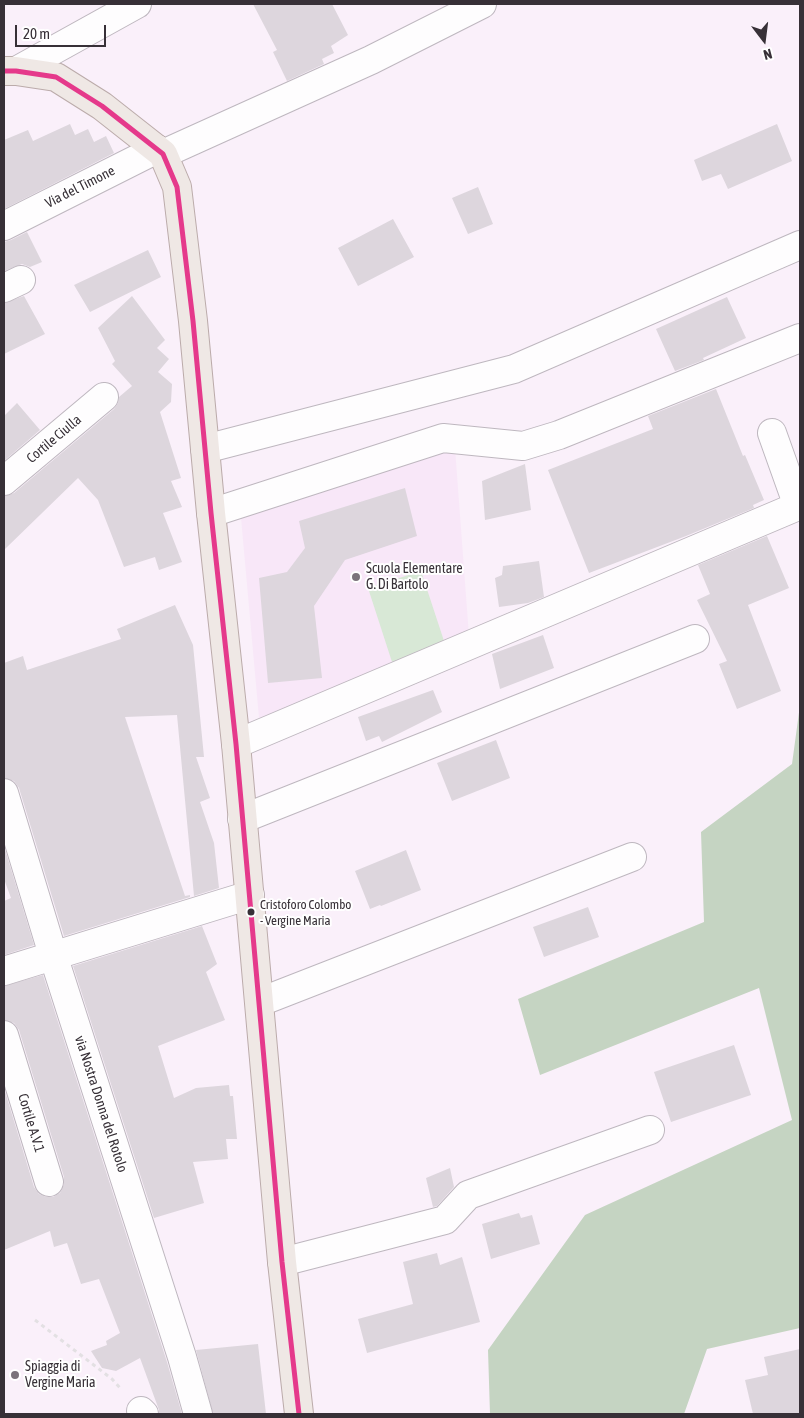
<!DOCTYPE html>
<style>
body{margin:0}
#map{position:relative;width:804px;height:1418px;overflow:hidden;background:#faf0fa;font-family:"Asap Condensed",sans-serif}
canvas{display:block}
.frame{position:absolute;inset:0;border:5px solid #373037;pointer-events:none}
.north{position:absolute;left:739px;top:15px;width:50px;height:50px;-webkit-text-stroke:4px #fff;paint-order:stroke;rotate:165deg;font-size:14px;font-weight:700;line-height:20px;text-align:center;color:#373037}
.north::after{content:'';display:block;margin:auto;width:18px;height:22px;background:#373037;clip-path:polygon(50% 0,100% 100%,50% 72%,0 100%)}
.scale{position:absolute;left:15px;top:25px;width:91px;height:22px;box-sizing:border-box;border:2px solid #373037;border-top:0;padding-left:6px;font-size:15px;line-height:18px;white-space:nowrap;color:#373037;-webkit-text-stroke:4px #fff;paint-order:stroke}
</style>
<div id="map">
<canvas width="804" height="1418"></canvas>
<div class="frame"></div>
<div class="north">N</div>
<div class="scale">20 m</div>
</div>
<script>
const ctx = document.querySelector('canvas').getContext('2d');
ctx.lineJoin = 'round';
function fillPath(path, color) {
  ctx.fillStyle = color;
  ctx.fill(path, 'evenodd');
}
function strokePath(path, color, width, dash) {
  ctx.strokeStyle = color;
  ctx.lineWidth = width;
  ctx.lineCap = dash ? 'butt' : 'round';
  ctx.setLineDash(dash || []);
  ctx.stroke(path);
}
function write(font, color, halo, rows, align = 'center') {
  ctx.font = font + ' "Asap Condensed",sans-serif';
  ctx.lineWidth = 4;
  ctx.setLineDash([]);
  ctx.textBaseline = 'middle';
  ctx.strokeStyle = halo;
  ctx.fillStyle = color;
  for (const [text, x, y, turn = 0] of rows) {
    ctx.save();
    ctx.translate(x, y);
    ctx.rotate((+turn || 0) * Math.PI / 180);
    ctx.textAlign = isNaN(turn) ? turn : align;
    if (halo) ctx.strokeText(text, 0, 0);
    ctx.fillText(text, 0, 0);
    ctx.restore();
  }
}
fillPath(new Path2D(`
 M455,448L469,636L259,718L241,518Z`), '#f8e7f8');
fillPath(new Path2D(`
 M421,571L445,644L392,662L368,588Z`), '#d8e8d6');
fillPath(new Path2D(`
 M800,705V1328L707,1349L684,1414H490L488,1350L585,1215L792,1120L759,988L540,1075L518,999L704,922L701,832L792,764Z`), '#c5d4c2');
fillPath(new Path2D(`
 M253,4H332L348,35L331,46L334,53L322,59L324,64L287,81L273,52L277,50Z
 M70,124L75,135L88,129L94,142L106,136L114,153L4,209V140L28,130L33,141Z
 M777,124L792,161L728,189L721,174L702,181L694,160Z
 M478,187L493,224L468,234L452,198Z
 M393,219L414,257L358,286L338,248Z
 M27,232L42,262L30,267L22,264L4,271V242L11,240Z
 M148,250L161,277L90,312L74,285Z
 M24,296L45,334L4,354V303Z
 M132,296L165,340L157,348L169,359L158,372L172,384L171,402L160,412L181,478L171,481L182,507L163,513L182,562L159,570L155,557L124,567L98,500L78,478L4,550V496L14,493L114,409L118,403L119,397L132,386L112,364L115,361L98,328Z
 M727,297L746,338L703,358L704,360L675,371L656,329Z
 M716,389L743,456L745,455L764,500L753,505L754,508L686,536L589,573L548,470L653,429L648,416Z
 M17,403L40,430L4,461V416Z
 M525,464L531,510L485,520L482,481Z
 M405,488L417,536L345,560L314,606L322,678L268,683L259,578L287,572L305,548L299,521Z
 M767,536L789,588L748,605L781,691L737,709L719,664L727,661L697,600L710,594L698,565Z
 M539,561L544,597L528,603L499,607L495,578L502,575L503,566Z
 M175,605L193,645L204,757H196L210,798L200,802L214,843L219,888L194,896L177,715L125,717L185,896L190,895V897L64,936L19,788L14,781L4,778V663L23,656L27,670L121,639L117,629Z
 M543,635L554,668L500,689L492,654Z
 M433,690L442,712L382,742L379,736L366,741L358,717Z
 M496,740L510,778L452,801L437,763Z
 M4,846L34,945L4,955V901L11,898L4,879Z
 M406,850L421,890L381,906L380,905L370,909L355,871Z
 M588,907L599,937L544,957L533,927Z
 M202,926L217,964L206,972L225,1020L158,1046L174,1098L196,1088L229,1085L230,1096H233L237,1139H226L228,1159L193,1162L204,1203L154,1218L73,966Z
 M43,975L167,1362L182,1414H159V1410L140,1358L116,1371L102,1368L91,1351L107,1345L106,1341L120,1333L99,1279L81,1284L67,1243L54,1247L50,1231L4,1250V1088L34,1187L39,1194L46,1197H53L60,1193L64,1185V1177L19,1030L14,1023L4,1020V986Z
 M734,1045L751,1095L671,1122L654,1072Z
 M450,1168L454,1187L437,1206L433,1207L426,1178Z
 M519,1213L521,1218L532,1215L540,1244L491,1259L482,1224Z
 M437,1253L440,1265L462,1257L480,1322L367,1353L358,1319L413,1304L403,1262Z
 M258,1344L266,1414H213L196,1350Z
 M800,1349V1414H753L745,1380L768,1375L764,1357Z`), '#ddd6dd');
const minor = new Path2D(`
 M16,71L137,4
 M163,154L371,60L482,4
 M4,226L157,149
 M4,288L21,280
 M205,449L514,369L800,245
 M4,481L104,397
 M211,513L443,438L523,446L559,435L800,338
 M236,744L798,506L772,433
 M4,793L53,955L182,1357L198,1414
 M242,819L695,639
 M4,971L250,895
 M260,1002L632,857
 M4,1035L49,1182
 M282,1262L445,1220L468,1195L650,1130
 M141,1411L144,1414`);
const major = new Path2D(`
 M4,71H16L56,77L102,106L163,154L177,187L193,321L211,513L236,744L282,1262L299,1414`);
strokePath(minor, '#beb7bf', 30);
strokePath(major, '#bbabaa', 30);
strokePath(new Path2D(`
 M35,1320L112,1379L122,1390`), '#e3e0e3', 3, [4, 4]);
strokePath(minor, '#fefdfe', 28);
strokePath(major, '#efe8e5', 28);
strokePath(new Path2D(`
 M4,71H16L56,77L102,106L163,154L177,187L193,321L211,513L236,744L282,1262L299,1414`), '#e5398b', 5);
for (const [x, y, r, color] of [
 [356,577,5,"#7b737b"],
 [251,912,4.5,"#373037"],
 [15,1375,5,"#7b737b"]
]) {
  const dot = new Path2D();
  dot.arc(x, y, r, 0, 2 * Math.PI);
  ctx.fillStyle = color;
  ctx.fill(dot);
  strokePath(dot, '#fff', 2);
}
write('13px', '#373037', '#fff', [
 ["Cristoforo Colombo",260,905],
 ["- Vergine Maria",260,921]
], 'left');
write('14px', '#373037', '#fff', [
 ["Via del Timone",80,187,-27],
 ["Cortile Ciulla",54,439,-40],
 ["via Nostra Donna del Rotolo",101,1104,72],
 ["Cortile A.V.1",31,1123,73]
]);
write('14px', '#373037', '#fff', [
 ["Scuola Elementare",366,569],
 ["G. Di Bartolo",366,585],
 ["Spiaggia di",25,1367],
 ["Vergine Maria",25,1383]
], 'left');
</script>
